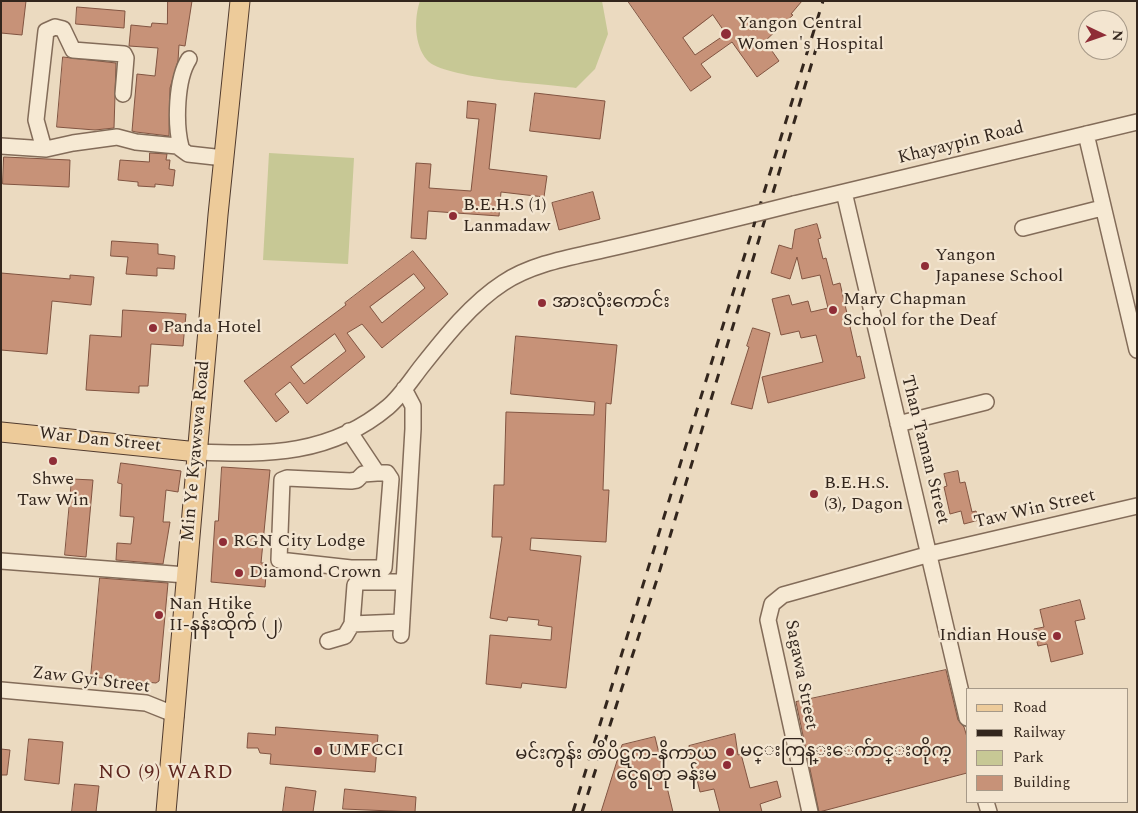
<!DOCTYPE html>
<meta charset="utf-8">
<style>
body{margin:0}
#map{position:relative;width:1138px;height:813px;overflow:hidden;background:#ebdac0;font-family:Spectral,serif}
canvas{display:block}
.frame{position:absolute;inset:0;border:2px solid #33261d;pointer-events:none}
.legend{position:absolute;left:966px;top:688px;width:162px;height:115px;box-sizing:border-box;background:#f3e5d0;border:1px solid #a69988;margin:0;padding:6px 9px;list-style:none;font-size:15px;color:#33261d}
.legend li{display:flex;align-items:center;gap:10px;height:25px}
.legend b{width:25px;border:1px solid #a69988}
.north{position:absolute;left:1078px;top:10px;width:50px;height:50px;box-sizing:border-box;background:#f3e5d0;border:1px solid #a69988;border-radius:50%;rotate:93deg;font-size:14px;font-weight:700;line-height:20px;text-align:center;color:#33261d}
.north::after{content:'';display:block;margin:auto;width:18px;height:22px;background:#8f2d37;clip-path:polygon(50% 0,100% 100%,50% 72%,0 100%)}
</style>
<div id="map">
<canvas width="1138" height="813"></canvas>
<div class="frame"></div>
<ul class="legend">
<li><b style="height:6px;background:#edcb9a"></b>Road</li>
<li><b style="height:6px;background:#33261d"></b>Railway</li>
<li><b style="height:14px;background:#c7c895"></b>Park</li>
<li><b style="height:14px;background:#c79278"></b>Building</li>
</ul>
<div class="north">N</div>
</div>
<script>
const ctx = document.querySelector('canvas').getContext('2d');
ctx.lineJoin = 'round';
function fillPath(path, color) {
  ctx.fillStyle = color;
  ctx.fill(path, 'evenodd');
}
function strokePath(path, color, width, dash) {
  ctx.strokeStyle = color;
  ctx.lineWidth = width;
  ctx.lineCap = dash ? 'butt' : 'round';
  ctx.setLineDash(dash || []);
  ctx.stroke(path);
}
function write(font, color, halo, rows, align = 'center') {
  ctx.font = font + ' Spectral,"Noto Sans Myanmar",serif';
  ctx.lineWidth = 4.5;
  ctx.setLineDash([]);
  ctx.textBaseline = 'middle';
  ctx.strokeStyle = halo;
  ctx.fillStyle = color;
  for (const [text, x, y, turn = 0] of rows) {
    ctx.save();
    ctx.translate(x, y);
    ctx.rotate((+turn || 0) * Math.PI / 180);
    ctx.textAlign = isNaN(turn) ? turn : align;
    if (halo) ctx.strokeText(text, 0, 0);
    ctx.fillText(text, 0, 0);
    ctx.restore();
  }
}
fillPath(new Path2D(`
 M420,1H602L608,34L595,69L576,88C548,84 443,79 427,60C414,45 414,18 420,1Z
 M269,153L354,158L348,264L263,260Z`), '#c7c895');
const building = new Path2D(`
 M1,1H26L22,35L1,33Z
 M168,1H192L185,46L179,45L178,61L170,88L169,136L136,132L132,131L137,74L155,76L158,48L129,46L131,25L151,27L152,23L167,24Z
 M628,1H802L791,14L793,15L765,41L779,61L757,77L732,42L701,64L711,77L691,91ZM713,15L726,34L695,55L683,38Z
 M77,7L125,11L124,28L76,24Z
 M63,57L116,63L114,128L95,130L57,127Z
 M535,93L605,101L600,139L530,131Z
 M468,101L496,104L489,169L547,176L544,197L501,192L499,216L428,211L426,239L411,238L416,163L431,164L429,188L471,191L479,119L467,118Z
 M150,153L167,154L166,160H170L169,169L175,170L173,186L155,184V187L138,186V182L118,180L120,160L149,162Z
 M4,157L70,160L69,187L3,184Z
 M593,192L600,219L559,230L552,203Z
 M817,224L821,238L818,239L823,259L826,258L833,285L840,283L857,357L860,356L865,378L768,403L762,377L823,362L816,335L801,338L799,331L781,335L772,299L789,295L792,305L808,301L811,312L828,308L820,275L802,279L797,257L790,279L771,273L779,245L792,249L795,230Z
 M112,241L158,244V254L175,256L174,269L157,268V276L126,274L128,257L111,256Z
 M413,251L448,294L382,348L362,324L347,333L365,357L307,404L290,382L275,394L289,412L276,422L244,381L346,305L345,303ZM414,274L425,288L382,323L370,307ZM335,334L346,351L304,384L291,367Z
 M1,273L70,279V275L94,277L91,305L52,301L47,354L1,350Z
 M123,310L186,314L183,346L151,344L148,386H139V393L86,390L90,335L121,337Z
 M753,328L770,333L752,409L731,404L749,347L747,346Z
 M516,336L617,345L611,404L606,403L603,490H609L606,542L531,538L530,550L581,556L566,688L522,683L521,688L486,684L490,635L551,640L552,627L538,625L539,620L508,617L507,621L490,618L502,537H492L494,485H504L506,412L594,415L595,402L511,394Z
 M121,463L181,471L178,492L166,490L163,522H170L163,564L116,560L117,543L131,544L134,517L120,516L122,484L118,483Z
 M222,467L270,470L261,563H267L265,587L211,582L215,521H218Z
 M958,471L960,483L965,482L972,512L976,511L979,520L964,524L961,511L950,514L944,487L947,486L944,474Z
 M72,479L93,480L86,557L65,555Z
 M100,578L168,583L159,681L156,683L91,677Z
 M1080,600L1085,619L1075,621L1083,654L1051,662L1047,644L1038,646L1034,629L1044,627L1040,610Z
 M946,670L958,720L964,727L967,737V773L819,812L796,702Z
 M276,727L378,735L375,772L270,764L271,754L260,753L258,748H247L248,733L275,735Z
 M735,734L738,755L741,754L750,788L777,781L781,797L760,804L762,812H720L714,789L700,792L689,746Z
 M655,737L673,812H601L622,745Z
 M29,739L63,742L59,784L25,780Z
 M1,749L10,750L7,775H1Z
 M75,784L99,786L96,812H72Z
 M286,787L316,791L313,812H283Z
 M345,789L416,797L415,812L343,809Z`);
fillPath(building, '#c79278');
strokePath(building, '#815441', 1);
const minor = new Path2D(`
 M1086,134L1137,350
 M1,146L46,149L73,143L117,137L136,142L177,146L188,154L224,158
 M181,147C175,124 176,79 189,59
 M44,149L36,120L46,31L55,27L63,29L73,50L124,54L126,58L123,94
 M844,192L967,718
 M794,204L1137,122
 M1023,228L1102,208
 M898,424L986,402
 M349,431L377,473L363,474L357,480L351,481L287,478L282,480L279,560L351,568H384L391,479L387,473H377
 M198,452C268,455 331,455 388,407C401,396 411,380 422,366C445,337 472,303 503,283C533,263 573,257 607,249C656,238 705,226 754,214
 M1,561L186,575
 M352,624L355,585L358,582H404
 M401,635L413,429V406L404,389
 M328,641L345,636L352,624L401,622
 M1,690L146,703L176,715
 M986,802L989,812
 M810,812L768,620L772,604L783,595L930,554L1137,506`);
const major = new Path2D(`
 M1,432L198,452
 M166,812L218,215L240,1`);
strokePath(minor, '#836c59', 18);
strokePath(major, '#513b2e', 21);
strokePath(minor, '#f6e9d3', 15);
strokePath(major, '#edcb9a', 19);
strokePath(new Path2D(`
 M573,812L823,1
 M582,812L659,573L816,49`), '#33261d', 3, [9, 9]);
const minorBridge = new Path2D(`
 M754,214L794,204`);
strokePath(minorBridge, '#836c59', 18, []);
strokePath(minorBridge, '#f6e9d3', 15);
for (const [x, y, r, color] of [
 [726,34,6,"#8f2d37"],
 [453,216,5,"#8f2d37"],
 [925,266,5,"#8f2d37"],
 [542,303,5,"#8f2d37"],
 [833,310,5,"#8f2d37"],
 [153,328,5,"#8f2d37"],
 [53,461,5,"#8f2d37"],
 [814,494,5,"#8f2d37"],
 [223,542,5,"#8f2d37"],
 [239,573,5,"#8f2d37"],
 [159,615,5,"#8f2d37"],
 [1057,636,5,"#8f2d37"],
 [318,751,5,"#8f2d37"],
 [730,752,5,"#8f2d37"],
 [727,765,5,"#8f2d37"]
]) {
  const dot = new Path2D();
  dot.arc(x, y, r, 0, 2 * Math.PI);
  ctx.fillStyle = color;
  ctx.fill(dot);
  strokePath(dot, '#f3e5d0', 2);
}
write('18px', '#33261d', '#f3e5d0', [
 ["Yangon Central",737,24],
 ["Women's Hospital",737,45],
 ["B.E.H.S (1)",463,206],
 ["Lanmadaw",463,227],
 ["Yangon",935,256],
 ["Japanese School",935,277],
 ["Mary Chapman",843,300],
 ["School for the Deaf",843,321],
 ["အားလုံးကောင်း",552,303],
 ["Panda Hotel",163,328],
 ["Shwe",53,480,"center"],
 ["Taw Win",53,501,"center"],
 ["B.E.H.S.",824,484],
 ["(3), Dagon",824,505],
 ["RGN City Lodge",233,542],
 ["Diamond Crown",249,573],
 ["Nan Htike",169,605],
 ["II-နန်းထိုက် (၂)",169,626],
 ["Indian House",1047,636,"right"],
 ["UMFCCI",328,751],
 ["မင္းကြန္းေက်ာင္းတိုက္",740,752],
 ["မင်းကွန်း တိပိဋက-နိကာယ",717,755,"right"],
 ["ငွေရတု ခန်းမ",717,776,"right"]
], 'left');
write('18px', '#33261d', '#f3e5d0', [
 ["Khayaypin Road",961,144,-14],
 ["War Dan Street",100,441,6],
 ["Than Taman Street",924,450,76],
 ["Min Ye Kyawswa Road",197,451,-85],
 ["Taw Win Street",1035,510,-13],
 ["Sagawa Street",800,675,79],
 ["Zaw Gyi Street",91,681,7]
]);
ctx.letterSpacing = '1px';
write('20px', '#5e261f', '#f3e5d0', [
 ["NO (9) WARD",166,774]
]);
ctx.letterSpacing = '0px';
</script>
